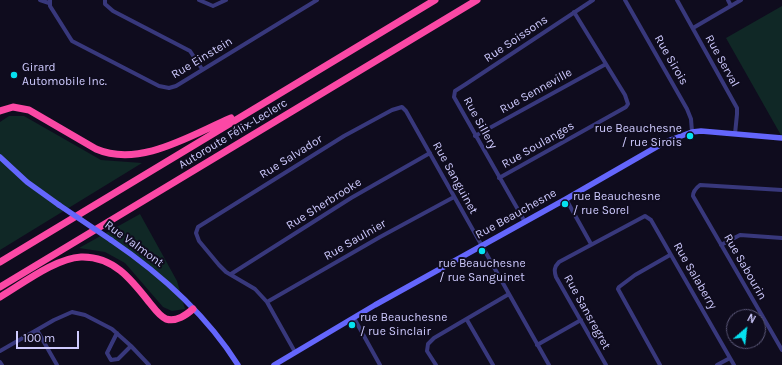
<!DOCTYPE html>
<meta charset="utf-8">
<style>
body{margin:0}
#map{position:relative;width:782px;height:365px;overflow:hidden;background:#0f0c1e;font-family:Karla,sans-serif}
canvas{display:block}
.north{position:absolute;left:726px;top:309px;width:40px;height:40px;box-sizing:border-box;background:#0f0c1e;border:1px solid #5b5878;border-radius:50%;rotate:28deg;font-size:11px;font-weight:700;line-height:16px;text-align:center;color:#cecafe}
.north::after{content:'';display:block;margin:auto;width:14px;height:18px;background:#05e1f0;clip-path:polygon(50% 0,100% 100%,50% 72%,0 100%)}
.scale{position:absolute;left:16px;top:331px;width:63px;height:18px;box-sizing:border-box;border:2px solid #cecafe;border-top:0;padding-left:5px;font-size:12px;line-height:14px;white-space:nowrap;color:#cecafe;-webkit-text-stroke:3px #0f0c1e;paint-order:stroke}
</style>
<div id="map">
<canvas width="782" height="365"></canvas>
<div class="north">N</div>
<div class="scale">100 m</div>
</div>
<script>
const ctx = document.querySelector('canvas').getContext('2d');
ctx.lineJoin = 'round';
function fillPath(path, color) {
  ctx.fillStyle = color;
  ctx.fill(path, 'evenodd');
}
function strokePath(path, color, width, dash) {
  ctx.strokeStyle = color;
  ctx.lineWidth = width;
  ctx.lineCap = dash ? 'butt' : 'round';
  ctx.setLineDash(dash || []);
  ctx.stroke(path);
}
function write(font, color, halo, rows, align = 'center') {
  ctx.font = font + ' Karla,sans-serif';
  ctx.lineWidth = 4;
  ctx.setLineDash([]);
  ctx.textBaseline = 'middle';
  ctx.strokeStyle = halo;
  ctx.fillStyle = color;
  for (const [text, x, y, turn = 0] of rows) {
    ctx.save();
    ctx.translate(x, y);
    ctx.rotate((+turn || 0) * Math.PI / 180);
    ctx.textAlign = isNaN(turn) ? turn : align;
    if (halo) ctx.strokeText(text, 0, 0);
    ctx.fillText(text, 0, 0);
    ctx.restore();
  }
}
fillPath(new Path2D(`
 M782,6V137L726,38Z
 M9,116H24L101,160L142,163L0,250V122Z
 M140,214L177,281L185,309L172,311L163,307L125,263L105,252L79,248Z`), '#102826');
strokePath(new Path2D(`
 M40,0L49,3
 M50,0V6L72,41L159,86L169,88L176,86L317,0
 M105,0V4L113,11L190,51L202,69
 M199,0L213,6L226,0
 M625,0L687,109L691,119L692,132
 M677,0L737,108V114L735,134
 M728,0L731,6
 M693,28L741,0
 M475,136L606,64
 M499,178L626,107L628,104L625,95L574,12
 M782,190L700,185C696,188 693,191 693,196L782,350
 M566,199L591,244
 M525,222L454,97L455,91L466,84L593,0
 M721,245L740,235L782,238
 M231,274L351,198L430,153
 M267,302L380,237L454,197
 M354,318L380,365
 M467,320L493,365
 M37,330L57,365
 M117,333L107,353L111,360L118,359L131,346
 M537,345L581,320
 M0,351L54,320L72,312L85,315L112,329L131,346L149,365
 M295,352L267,302L255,289L226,272L219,265L199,241L196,233L198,227L344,136L392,110L402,107L406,111L549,365
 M0,362L2,365
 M436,365L427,351L428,344L434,338L509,294
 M606,365L556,277C554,271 554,267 559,262L645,216L651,220L734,365
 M660,365L618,289L619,287L635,275L670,255
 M717,365L730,358`), '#38387c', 4);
strokePath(new Path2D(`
 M0,157L27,182L59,205
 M111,240C161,274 206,314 238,365
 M274,365L375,305L566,199L665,142L692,132L701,131L782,138`), '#6466fc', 5.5);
strokePath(new Path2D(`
 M0,111L13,107L29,110L96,149C140,168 191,135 231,118
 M0,262L435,0
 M0,287L477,0
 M0,297C22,284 56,258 81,257C113,256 131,279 149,302C154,308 159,316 166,319C177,322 186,315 193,309`), '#fb48a5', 7);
strokePath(new Path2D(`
 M59,205L111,240`), '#6466fc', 5.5);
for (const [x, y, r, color] of [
 [14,75,4,"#05e1f0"],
 [690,136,4,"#05e1f0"],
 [565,204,4,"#05e1f0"],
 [482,251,4,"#05e1f0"],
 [352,325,4,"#05e1f0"]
]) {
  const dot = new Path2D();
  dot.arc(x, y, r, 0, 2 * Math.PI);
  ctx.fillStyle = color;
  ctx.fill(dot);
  strokePath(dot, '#0f0c1e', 1.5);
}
write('12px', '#cecafe', '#0f0c1e', [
 ["Rue Soissons",516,39,-34],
 ["Rue Einstein",202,58,-31],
 ["Rue Sirois",671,60,60],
 ["Rue Serval",722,61,61],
 ["Rue Senneville",536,91,-29],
 ["Rue Sillery",480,123,61],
 ["Autoroute Félix-Leclerc",233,134,-31],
 ["Rue Soulanges",538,145,-30],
 ["Rue Salvador",291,157,-32],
 ["Rue Sanguinet",455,178,61],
 ["Rue Sherbrooke",324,204,-32],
 ["Rue Beauchesne",516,214,-29],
 ["Rue Saulnier",355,240,-30],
 ["Rue Valmont",134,244,36],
 ["Rue Sabourin",745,267,60],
 ["Rue Salaberry",695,276,60],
 ["Rue Sansregret",587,312,61]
]);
write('12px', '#cecafe', '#0f0c1e', [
 ["Girard",22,68],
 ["Automobile Inc.",22,82],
 ["rue Beauchesne",682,129,"right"],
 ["/ rue Sirois",682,143,"right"],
 ["rue Beauchesne",573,197],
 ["/ rue Sorel",573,211],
 ["rue Beauchesne",482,264,"center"],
 ["/ rue Sanguinet",482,278,"center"],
 ["rue Beauchesne",360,318],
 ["/ rue Sinclair",360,332]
], 'left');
</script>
